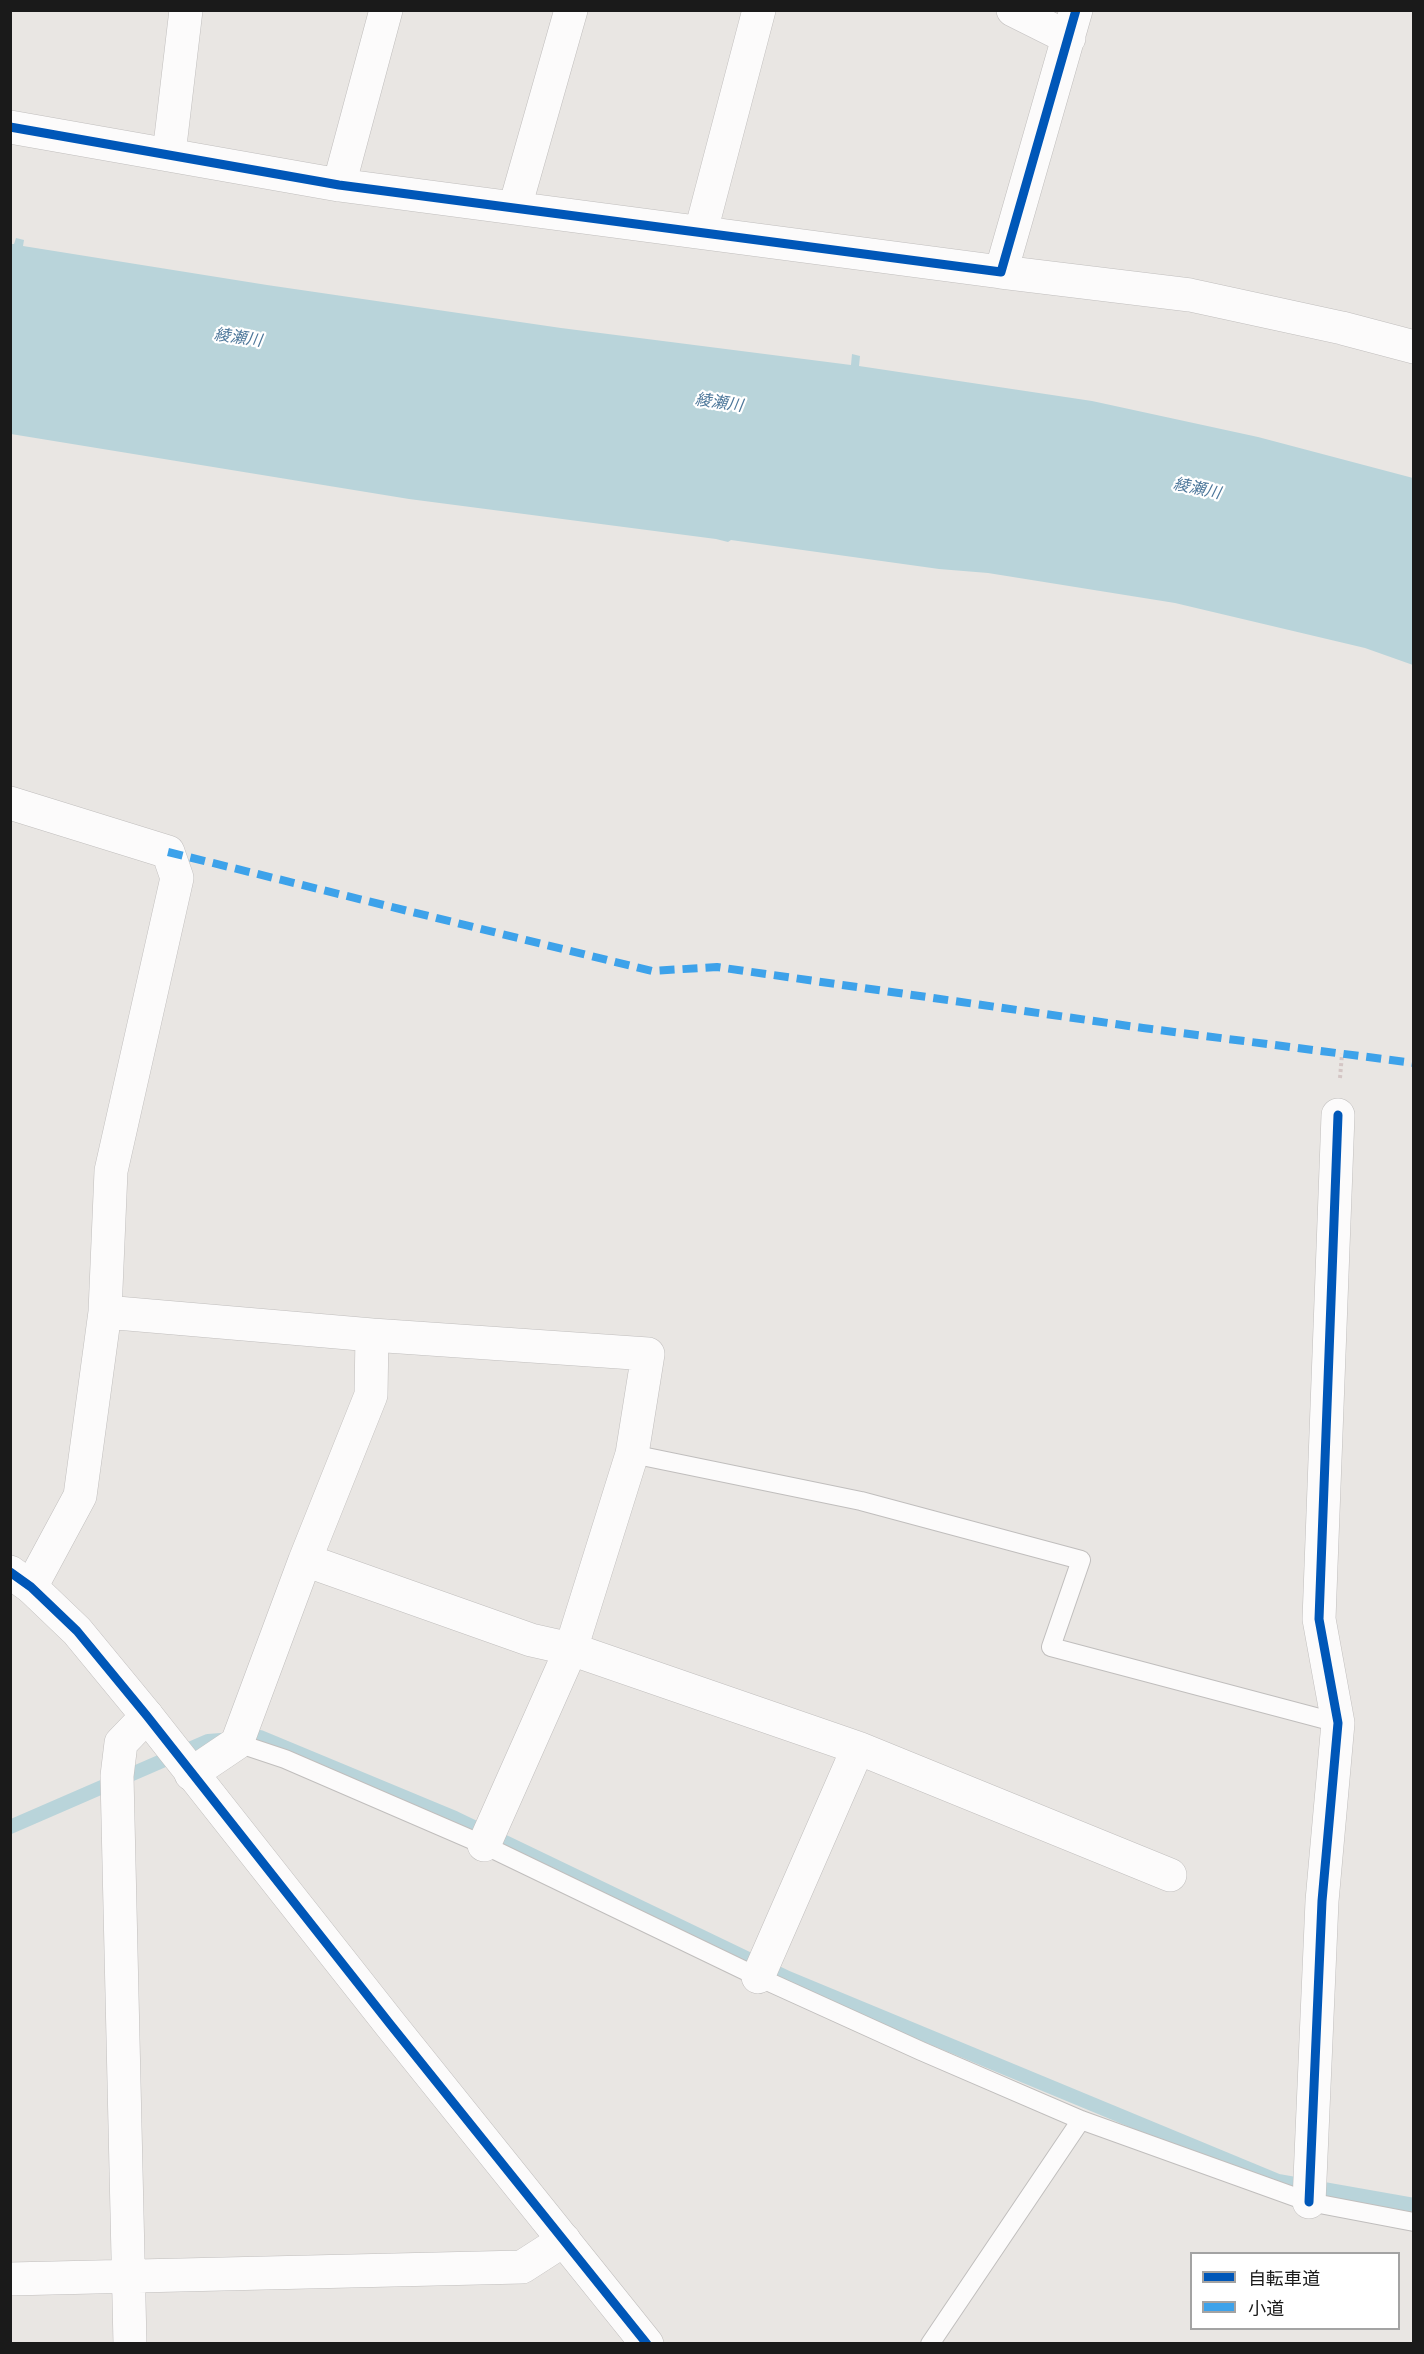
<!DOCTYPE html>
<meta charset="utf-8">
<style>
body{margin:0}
#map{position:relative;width:1424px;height:2354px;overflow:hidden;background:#e9e6e3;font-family:"PT Sans Narrow","Noto Sans JP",sans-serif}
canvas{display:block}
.frame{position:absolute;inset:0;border:12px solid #1a1a1a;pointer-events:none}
.legend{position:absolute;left:1190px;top:2252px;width:210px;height:78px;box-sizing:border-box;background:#fff;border:2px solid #a3a3a3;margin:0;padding:8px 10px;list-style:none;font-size:18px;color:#1a1a1a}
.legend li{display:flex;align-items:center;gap:12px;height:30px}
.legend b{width:30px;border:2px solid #a3a3a3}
</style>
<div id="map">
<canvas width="1424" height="2354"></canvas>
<div class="frame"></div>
<ul class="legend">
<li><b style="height:8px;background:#0057b8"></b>自転車道</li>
<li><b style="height:8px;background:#3da2ea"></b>小道</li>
</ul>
</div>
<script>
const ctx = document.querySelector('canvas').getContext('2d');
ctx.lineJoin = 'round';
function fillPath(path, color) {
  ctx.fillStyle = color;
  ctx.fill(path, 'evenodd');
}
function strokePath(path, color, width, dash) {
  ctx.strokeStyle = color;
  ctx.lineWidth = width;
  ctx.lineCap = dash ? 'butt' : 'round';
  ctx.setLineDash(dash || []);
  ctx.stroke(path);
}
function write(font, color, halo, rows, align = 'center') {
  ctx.font = font + ' "PT Sans Narrow","Noto Sans JP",sans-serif';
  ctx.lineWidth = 4.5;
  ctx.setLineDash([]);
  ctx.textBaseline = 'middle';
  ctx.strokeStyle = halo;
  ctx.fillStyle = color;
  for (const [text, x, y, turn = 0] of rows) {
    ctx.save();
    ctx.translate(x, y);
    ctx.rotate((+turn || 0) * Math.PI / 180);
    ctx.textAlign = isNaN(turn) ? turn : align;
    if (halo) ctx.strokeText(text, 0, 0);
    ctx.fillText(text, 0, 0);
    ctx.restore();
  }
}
fillPath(new Path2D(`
 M16,238L24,240L23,246L267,285L561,328L851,365L852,354L860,356L859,366L1092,401L1258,437L1413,478V665L1365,648L1175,603L988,573L939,569L731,540L728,542L716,539L409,499L11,434L10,244H14Z`), '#b9d4da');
strokePath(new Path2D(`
 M10,1827L208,1741L260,1737L455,1818L788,1978L1278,2181L1414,2205`), '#b9d4da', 14);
const service = new Path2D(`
 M632,1454L861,1501L1081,1560L1051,1647L1338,1723
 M237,1743L285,1759L484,1845L758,1977L921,2051L1081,2120L1309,2202L1414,2222
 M930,2344L1081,2120`);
const minor = new Path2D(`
 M1013,10L1069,38
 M10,127L339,185L1001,272L1076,10
 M169,154L186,10
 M339,185L386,10
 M515,207L571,10
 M701,231L759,10
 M1001,272L1190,295L1342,328L1414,347
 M10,803L168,852L177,878L111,1171L105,1312L80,1496L31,1587
 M105,1312L372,1335L371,1395L305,1560L237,1743L191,1774
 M372,1335L648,1354L632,1454L571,1649L484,1845
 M305,1560L531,1640L571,1649L858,1748L1170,1875
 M758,1977L858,1748
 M1309,2202L1322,1901L1338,1723L1319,1619L1338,1115
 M10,2279L522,2267L564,2240
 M130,2344L117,1776L121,1743L147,1716`);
const tertiary = new Path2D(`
 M10,1572L31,1587L77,1631L147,1716L390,2024L647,2344`);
strokePath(service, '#c0bebd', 20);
strokePath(minor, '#c0bebd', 34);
strokePath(tertiary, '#c0bebd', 34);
strokePath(new Path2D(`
 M1340,1078L1342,1054`), '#d4c6c5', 4, [3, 3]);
strokePath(service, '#fcfbfb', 18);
strokePath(minor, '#fcfbfb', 33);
strokePath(tertiary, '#fcfbfb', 33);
strokePath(new Path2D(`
 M168,852L652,971L717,967L1143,1028L1414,1063`), '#3da2ea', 8, [15, 8]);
strokePath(new Path2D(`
 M10,127L339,185L1001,272L1076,10
 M10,1572L31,1587L77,1631L147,1716L390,2024L647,2344
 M1309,2202L1322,1901L1338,1723L1319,1619L1338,1115`), '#0057b8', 9);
write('italic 16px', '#4d779a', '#fff', [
 ["綾瀬川",238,338,8],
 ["綾瀬川",719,403,8],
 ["綾瀬川",1197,489,12]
]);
</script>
